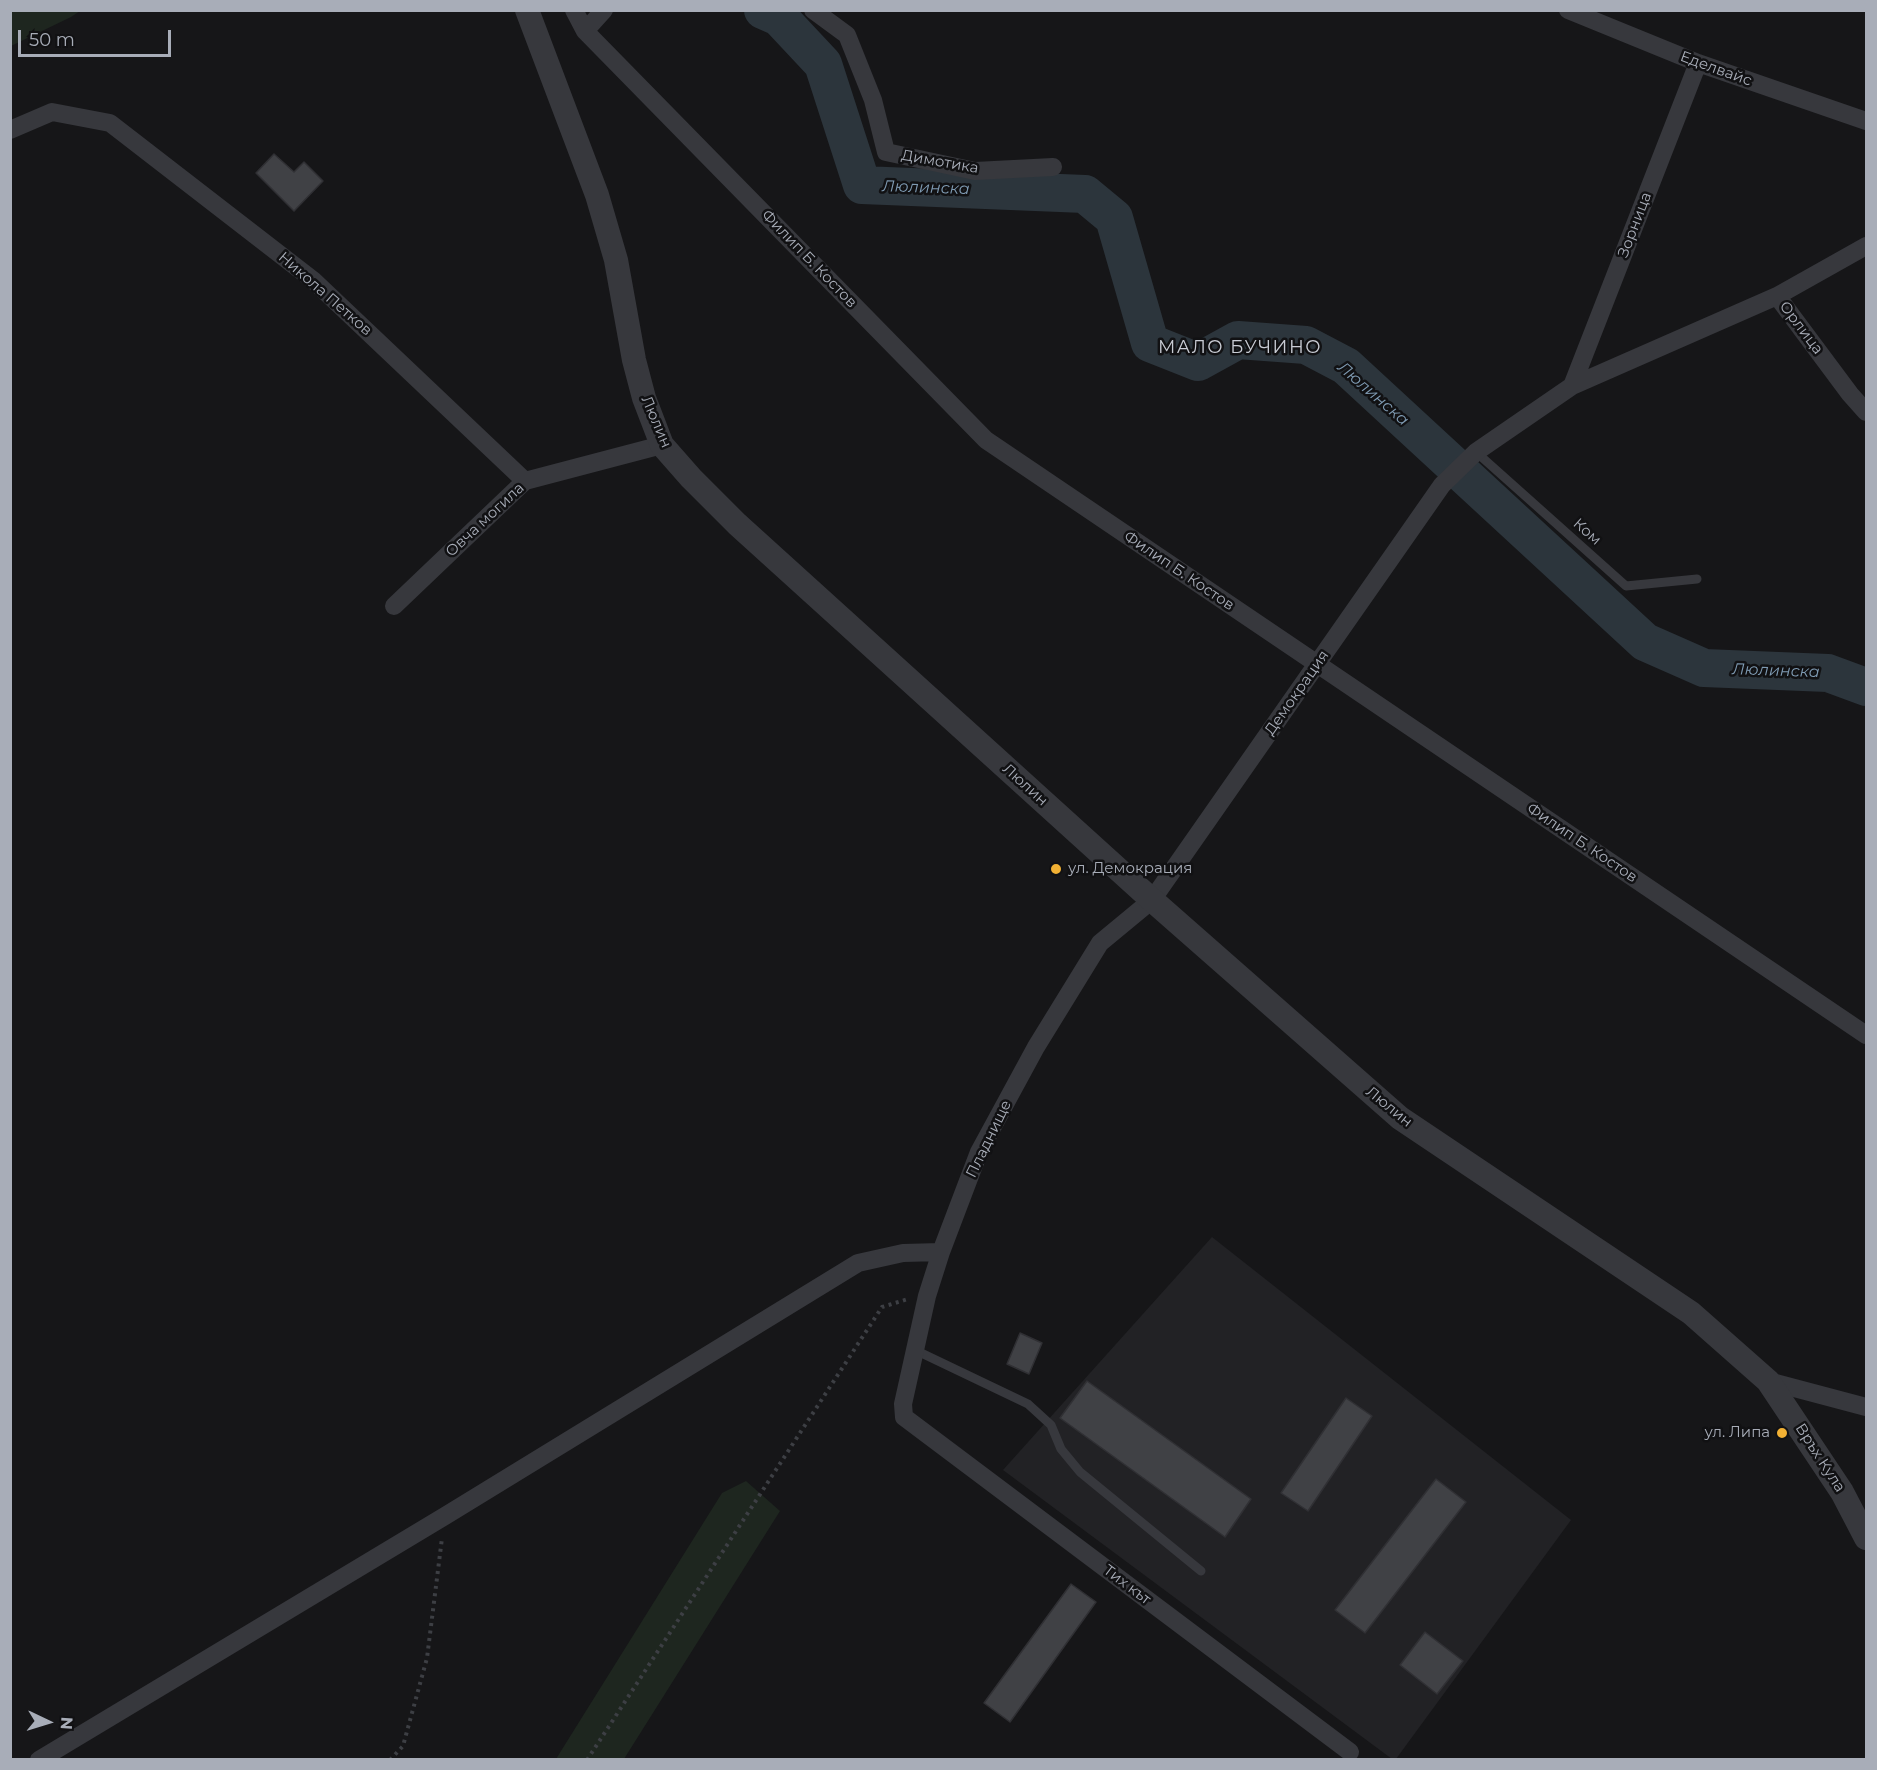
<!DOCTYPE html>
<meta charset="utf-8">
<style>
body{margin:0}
#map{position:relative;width:1877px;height:1770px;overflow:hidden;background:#161618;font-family:Montserrat,sans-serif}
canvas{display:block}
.frame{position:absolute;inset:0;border:12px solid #a8adb8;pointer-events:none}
.north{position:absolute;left:18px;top:1692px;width:60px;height:60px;-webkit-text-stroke:4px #111113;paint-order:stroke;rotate:94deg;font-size:16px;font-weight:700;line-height:24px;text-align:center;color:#a8adb8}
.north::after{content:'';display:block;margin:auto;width:21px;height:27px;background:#a8adb8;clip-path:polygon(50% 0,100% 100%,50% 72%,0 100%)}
.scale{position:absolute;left:18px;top:30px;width:153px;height:27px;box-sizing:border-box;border:3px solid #a8adb8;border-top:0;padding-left:8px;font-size:18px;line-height:21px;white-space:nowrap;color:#a8adb8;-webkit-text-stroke:4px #111113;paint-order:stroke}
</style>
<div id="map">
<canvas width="1877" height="1770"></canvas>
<div class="frame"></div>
<div class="north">N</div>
<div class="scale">50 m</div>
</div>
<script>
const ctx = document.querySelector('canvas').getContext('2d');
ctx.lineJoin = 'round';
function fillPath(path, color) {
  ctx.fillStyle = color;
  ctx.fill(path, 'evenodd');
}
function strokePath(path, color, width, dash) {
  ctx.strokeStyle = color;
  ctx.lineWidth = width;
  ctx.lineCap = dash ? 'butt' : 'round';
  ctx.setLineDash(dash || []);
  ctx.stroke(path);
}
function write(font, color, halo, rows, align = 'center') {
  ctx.font = font + ' Montserrat,sans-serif';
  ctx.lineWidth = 5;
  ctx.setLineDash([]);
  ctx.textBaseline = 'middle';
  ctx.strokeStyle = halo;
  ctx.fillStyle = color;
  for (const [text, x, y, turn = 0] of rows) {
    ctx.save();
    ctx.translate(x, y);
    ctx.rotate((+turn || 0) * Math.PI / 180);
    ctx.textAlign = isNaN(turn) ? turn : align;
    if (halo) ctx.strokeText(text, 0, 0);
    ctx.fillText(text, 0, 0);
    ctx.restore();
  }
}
fillPath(new Path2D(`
 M1212,1237L1571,1520L1396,1759H1392L1003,1470Z`), '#222225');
fillPath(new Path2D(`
 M10,11L11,10L80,11L71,17L11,46Z
 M746,1481L780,1511L624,1759H556L722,1493Z`), '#1e261f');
strokePath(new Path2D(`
 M763,10L779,17L823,64L862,185L1085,194L1114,218L1150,343L1198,362L1238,340L1306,345L1346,366L1645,642L1704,668L1828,673L1866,687`), '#2c353c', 38);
const building = new Path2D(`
 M274,154L294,172L304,162L323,181L294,211L256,173Z
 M1020,1333L1042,1343L1029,1374L1007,1364Z
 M1087,1381L1251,1499L1225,1537L1060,1418Z
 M1346,1398L1372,1416L1308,1511L1281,1493Z
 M1436,1479L1466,1502L1365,1633L1335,1610Z
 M1071,1584L1096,1602L1010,1722L984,1703Z
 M1425,1632L1463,1661L1437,1694L1400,1665Z`);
fillPath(building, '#404145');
strokePath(building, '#303034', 1.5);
strokePath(new Path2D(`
 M390,1760L403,1746L427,1658L442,1538
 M587,1760L882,1307L908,1299`), '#3d3f44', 4, [3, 4.5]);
strokePath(new Path2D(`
 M1476,452L1626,586L1697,579
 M915,1350L1028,1404L1051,1425L1061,1449L1080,1472L1201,1571`), '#37383d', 9);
strokePath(new Path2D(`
 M574,10L585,31L986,440L1866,1035
 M813,10L847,35L873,100L886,152L975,171L1053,167
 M1568,10L1698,63L1866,121
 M585,31L604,10
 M10,130L52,112L110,123L313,280L525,481
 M1866,246L1777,296L1850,394L1866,412
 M1572,386L1698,63
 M394,606L525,481L662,445
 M1768,1381L1866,1407
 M1350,1752L904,1417L903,1404L927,1296L941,1252L979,1152L1036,1047L1100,943L1152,900L1442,485L1476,452L1572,386L1777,296
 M39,1760L445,1516L858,1263L903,1253L941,1252`), '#37383d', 18);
strokePath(new Path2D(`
 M527,10L597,195L616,260L634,360L644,398L662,445L691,478L737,524L1152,900L1400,1118L1691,1313L1768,1381L1842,1492L1866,1538`), '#37383d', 24);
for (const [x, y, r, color] of [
 [1056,869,6,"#f2b134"],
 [1782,1433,6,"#f2b134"]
]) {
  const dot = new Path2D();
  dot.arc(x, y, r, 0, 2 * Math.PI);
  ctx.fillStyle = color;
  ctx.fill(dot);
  strokePath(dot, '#111113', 2);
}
write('15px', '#a8adb8', '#111113', [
 ["Еделвайс",1716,69,20],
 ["Димотика",940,162,10],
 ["Зорница",1635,225,-69],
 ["Филип Б. Костов",809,259,46],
 ["Никола Петков",325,294,41],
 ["Орлица",1801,328,53],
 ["Люлин",656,422,67],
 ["Овча могила",485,520,-43],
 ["Ком",1587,532,42],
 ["Филип Б. Костов",1179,571,34],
 ["Демокрация",1297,693,-55],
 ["Люлин",1025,785,42],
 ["Филип Б. Костов",1582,843,34],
 ["Люлин",1389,1107,39],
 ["Пладнище",989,1139,-64],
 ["Връх Кула",1820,1458,57],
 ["Тих кът",1127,1585,37]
]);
write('15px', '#a8adb8', '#111113', [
 ["ул. Демокрация",1068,869],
 ["ул. Липа",1770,1433,"right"]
], 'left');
write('italic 16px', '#7f9bb3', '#111113', [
 ["Люлинска",926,188,2],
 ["Люлинска",1373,394,41],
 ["Люлинска",1776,671,2]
]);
ctx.letterSpacing = '1.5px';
write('18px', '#c9ccd4', '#111113', [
 ["МАЛО БУЧИНО",1240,348]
]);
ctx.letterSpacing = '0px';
</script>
